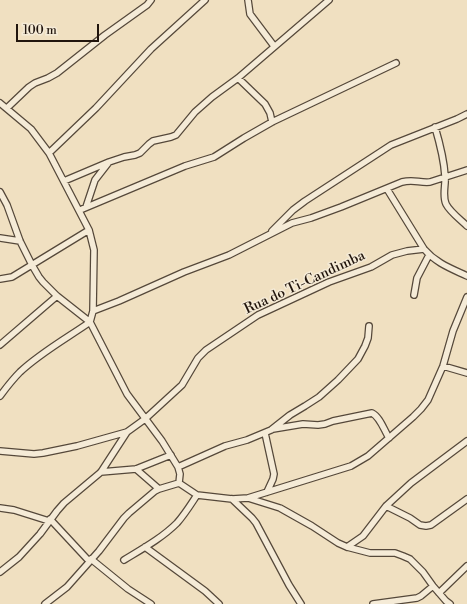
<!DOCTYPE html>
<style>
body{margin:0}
#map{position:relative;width:467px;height:604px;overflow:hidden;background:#f0e0c1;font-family:"Libre Bodoni",serif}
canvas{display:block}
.scale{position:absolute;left:16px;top:24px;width:83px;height:18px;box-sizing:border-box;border:2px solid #21150d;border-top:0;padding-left:5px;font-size:12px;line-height:14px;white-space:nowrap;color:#21150d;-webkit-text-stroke:3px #f5ebd7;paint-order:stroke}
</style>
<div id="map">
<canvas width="467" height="604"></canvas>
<div class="scale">100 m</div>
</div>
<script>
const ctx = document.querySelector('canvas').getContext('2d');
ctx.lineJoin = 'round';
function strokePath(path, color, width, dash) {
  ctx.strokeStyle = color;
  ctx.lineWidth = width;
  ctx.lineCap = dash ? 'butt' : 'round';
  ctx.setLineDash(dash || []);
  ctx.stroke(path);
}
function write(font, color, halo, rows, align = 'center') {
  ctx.font = font + ' "Libre Bodoni",serif';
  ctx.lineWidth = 3;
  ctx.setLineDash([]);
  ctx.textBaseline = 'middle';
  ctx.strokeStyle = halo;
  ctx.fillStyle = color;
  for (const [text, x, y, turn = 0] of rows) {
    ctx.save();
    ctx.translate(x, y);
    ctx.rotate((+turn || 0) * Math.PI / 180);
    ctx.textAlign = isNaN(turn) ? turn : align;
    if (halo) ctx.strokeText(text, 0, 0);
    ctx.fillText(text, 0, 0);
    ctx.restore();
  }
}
const minor = new Path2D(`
 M248,0L250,14L274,46
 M238,78L265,104L270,113L272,122
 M0,103L31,129L49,153L89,230L94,250L93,311
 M7,108L29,87L35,83L48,78L57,73L105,35L147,5L151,0
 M435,127C440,144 444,159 445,176C446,185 442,195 446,204C450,212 461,220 467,226
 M49,153L96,108L151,49L205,0
 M64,181L109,162
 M387,189L424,249C436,263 450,268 467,276
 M0,192L7,205L20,241L32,265L39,277L43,282L57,296L90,322L127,394L162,441L178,467L180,474L179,483L197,495L232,499L248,498L280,508L312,526L338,543L347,547L370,553H395L403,556L410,559L423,572L433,586L446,601L450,604
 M86,207L95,180L109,162L124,157L135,155L140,153L149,144L153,141L171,137L176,135L195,112L212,97L238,78L329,0
 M80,210L185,166L214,157L244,138L272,122L396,63
 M272,231L293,210L305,201L391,145L457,119L467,114
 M0,238L20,241
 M0,279L12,277L89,230
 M414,295L417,278L429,255
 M0,345L43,308L57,296
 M443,366L467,373
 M0,396C6,388 12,380 20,372C40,353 67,338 90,322L93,311L119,301L184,272L229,255L292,223L311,218L341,207L402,182C414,179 419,183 430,182L467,170
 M273,429L303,424L318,425L325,424L333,421L372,413C380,417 384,430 389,438
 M265,433L274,474L273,479L267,492
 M0,451L34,454L43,453L77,446L127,432L145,419L182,385L198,358L206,350L258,315L329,282L371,267L392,255L407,251L424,249
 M178,467L225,446L247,440L271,430L290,415L305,406L319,397L338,380L358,359L365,346L368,338L369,326
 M136,469L159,489
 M101,472L136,469L171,455
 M248,498L351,466L368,456L413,417L421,409L428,400L443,366L453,331L467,297
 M232,499L252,518L256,523L289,585L301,604
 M386,506L410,518L420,525L426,526L431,525L467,499
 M0,508L14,510L49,521
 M50,519L89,561
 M145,547L205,591L219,604
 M347,547L363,536L386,506L411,483L467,441
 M91,559L128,589L151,604
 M124,560C142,549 162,538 177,523C185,514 191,504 197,495
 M0,572L19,557L40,534L57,511L64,503L101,472L127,432
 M439,593L467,566
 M45,604L67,587L99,551L124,518L129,513L155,491L159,489L179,483
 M373,604L417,598L421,596L433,586`);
strokePath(minor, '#55483a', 8);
strokePath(minor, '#f5ebd7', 5.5);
write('14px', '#21150d', '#f5ebd7', [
 ["Rua do Ti-Candimba",305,283,-25]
]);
</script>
